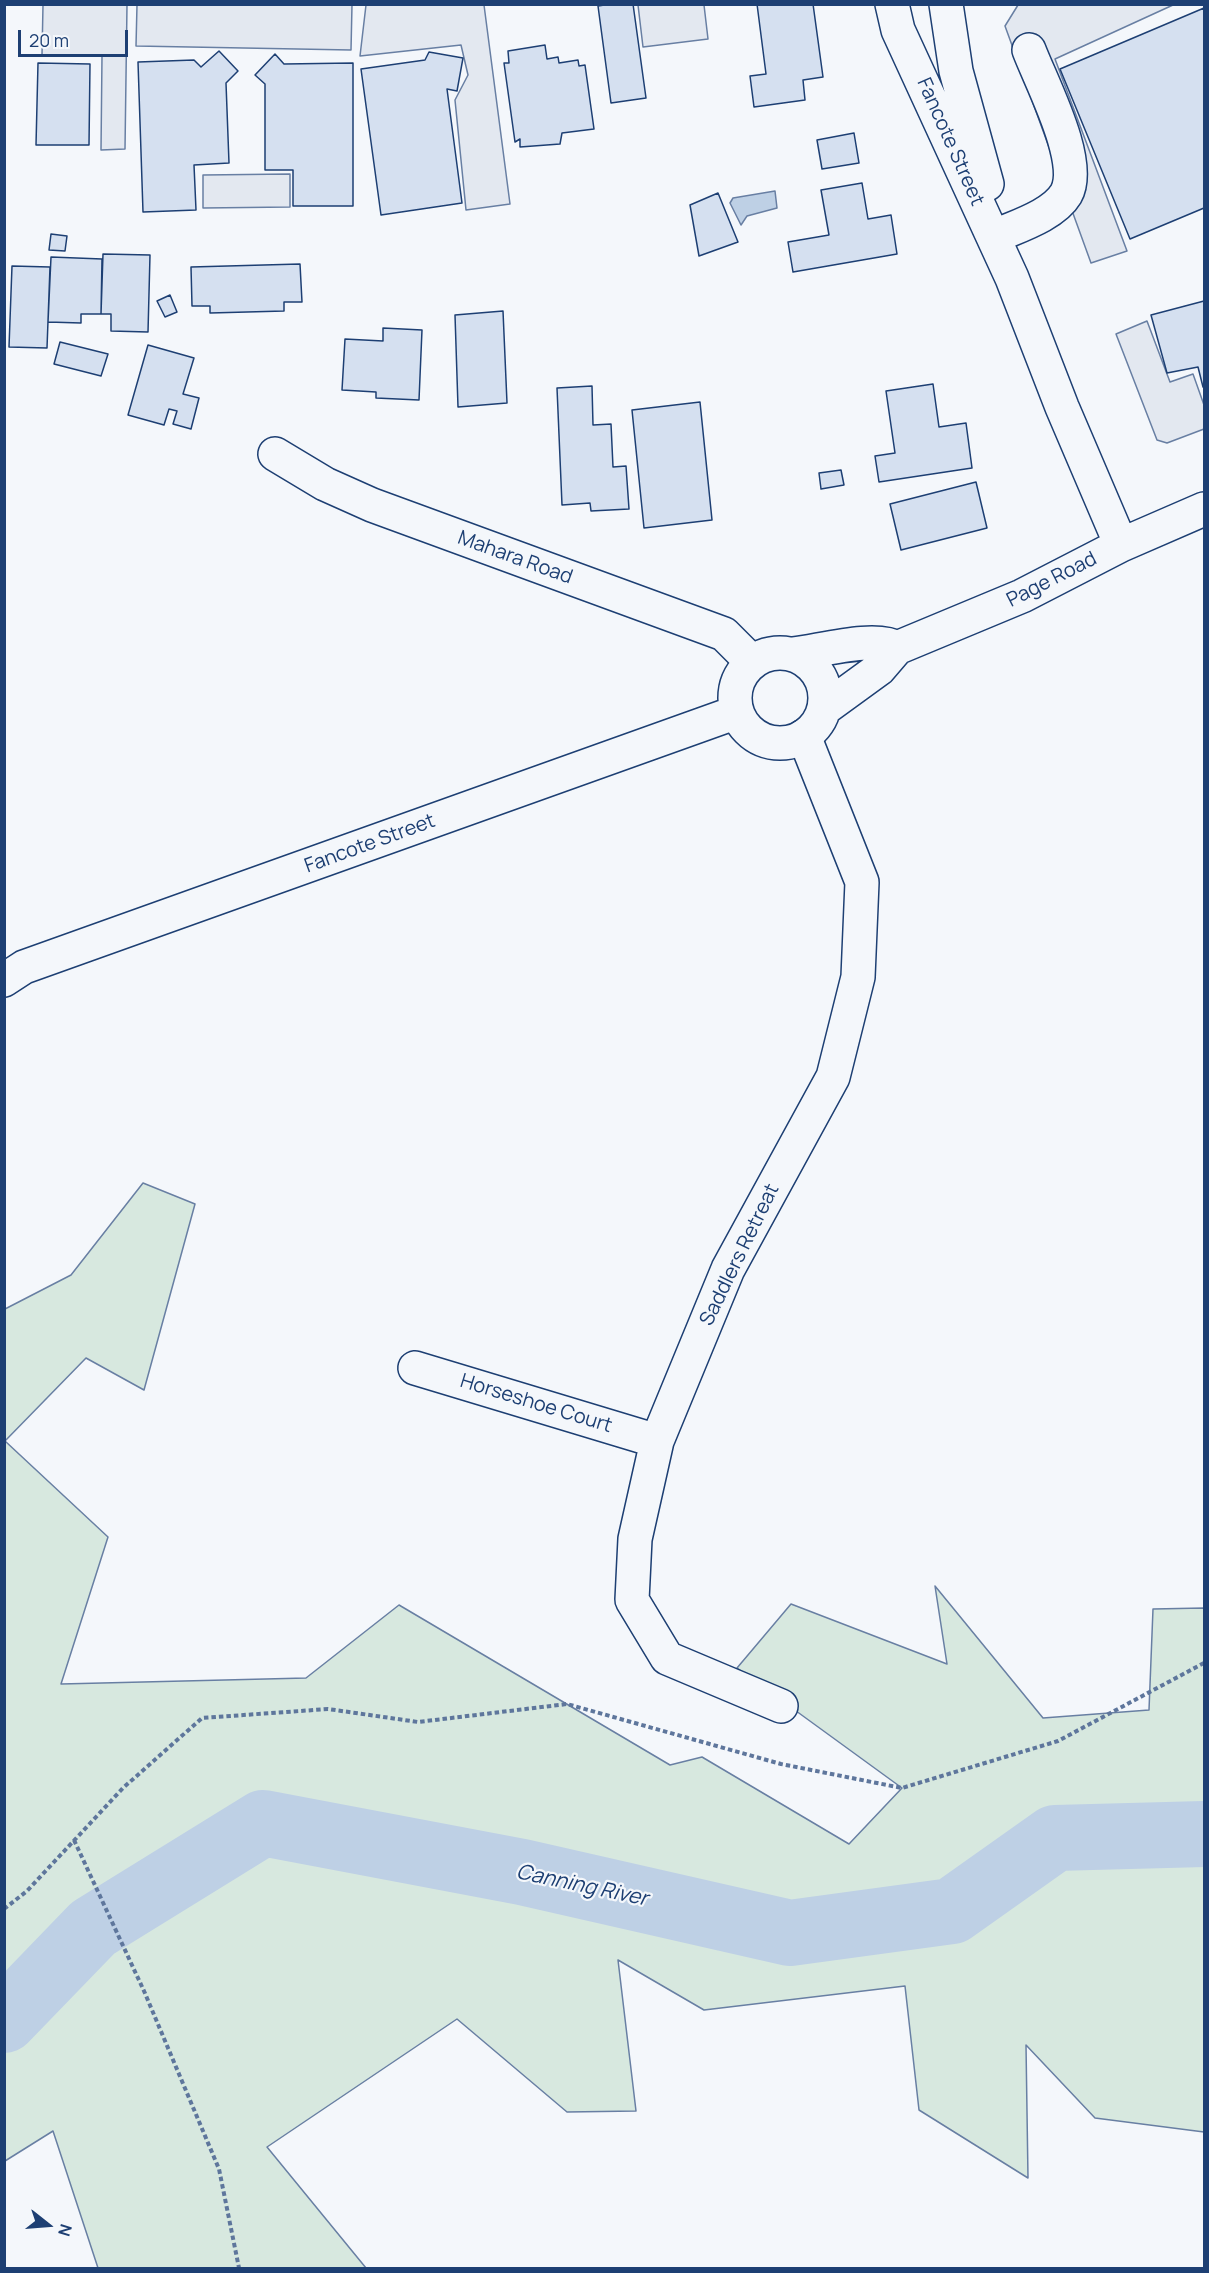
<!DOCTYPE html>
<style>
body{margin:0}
#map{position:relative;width:1209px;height:2273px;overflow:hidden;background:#f4f7fb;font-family:Manrope,sans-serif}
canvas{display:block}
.frame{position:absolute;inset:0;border:6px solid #1d3f73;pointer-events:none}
.north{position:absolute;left:18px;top:2195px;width:60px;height:60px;-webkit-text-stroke:4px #f4f7fb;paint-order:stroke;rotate:107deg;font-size:16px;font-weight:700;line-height:24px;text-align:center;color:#1d3f73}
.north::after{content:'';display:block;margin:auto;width:21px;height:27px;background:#1d3f73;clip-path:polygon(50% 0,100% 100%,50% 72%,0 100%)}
.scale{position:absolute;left:18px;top:30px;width:110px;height:27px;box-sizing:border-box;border:3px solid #1d3f73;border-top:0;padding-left:8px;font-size:18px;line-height:21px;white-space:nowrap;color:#1d3f73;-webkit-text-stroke:4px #f4f7fb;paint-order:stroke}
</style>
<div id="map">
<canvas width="1209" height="2273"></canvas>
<div class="frame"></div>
<div class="north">N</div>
<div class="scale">20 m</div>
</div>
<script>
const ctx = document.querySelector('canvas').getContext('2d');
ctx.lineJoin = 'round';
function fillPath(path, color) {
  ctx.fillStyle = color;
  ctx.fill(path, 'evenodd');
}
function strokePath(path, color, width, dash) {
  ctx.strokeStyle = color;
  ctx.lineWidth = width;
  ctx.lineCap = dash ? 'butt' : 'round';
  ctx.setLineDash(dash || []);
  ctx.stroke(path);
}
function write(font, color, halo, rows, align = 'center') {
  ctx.font = font + ' Manrope,sans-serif';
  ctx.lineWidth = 4.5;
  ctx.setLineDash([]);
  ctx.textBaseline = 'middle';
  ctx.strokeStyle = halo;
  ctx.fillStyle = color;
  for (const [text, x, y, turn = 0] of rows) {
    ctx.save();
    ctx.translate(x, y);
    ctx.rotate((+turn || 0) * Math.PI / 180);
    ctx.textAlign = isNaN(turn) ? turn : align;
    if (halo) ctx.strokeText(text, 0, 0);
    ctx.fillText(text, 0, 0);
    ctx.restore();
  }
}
const green = new Path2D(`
 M143,1183L195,1204L144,1390L86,1358L5,1441L108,1537L61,1684L306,1678L399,1605L670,1765L702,1757L849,1844L902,1788L737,1668L791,1604L947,1664L935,1586L1043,1718L1149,1710L1153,1609L1204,1608V2132L1095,2118L1026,2045L1028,2178L919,2110L905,1986L704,2010L618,1960L636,2111L567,2112L457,2019L267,2147L366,2268H98L53,2131L5,2161V1309L71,1275Z`);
fillPath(green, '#d7e8df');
strokePath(green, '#687fa3', 1.5);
const parking = new Path2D(`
 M43,5H127L125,149L101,150L102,56L42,55Z
 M137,5H352L351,50L136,46Z
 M366,5H484L510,204L466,210L455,100L468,75L461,45L360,56Z
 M638,5H704L708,39L643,47Z
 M1018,5H1173L1055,59L1127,251L1091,263L1005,26Z
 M290,174V207L203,208V175Z
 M1147,321L1170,382L1193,374L1204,405V429L1167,443L1157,440L1116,334Z`);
fillPath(parking, '#e3e8f0');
strokePath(parking, '#687fa3', 1.5);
const water = new Path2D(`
 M775,191L777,208L747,216L741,225L730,203L733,198Z`);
fillPath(water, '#bed0e5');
strokePath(water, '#687fa3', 1.5);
strokePath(new Path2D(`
 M4,2020L93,1928L263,1823L522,1872L790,1933L952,1911L1055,1838L1204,1834`), '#bed0e5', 66);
const building = new Path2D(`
 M611,4H633L646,98L611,103L598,6Z
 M757,4H813L823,77L803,80L805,100L754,107L750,76L766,74Z
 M1204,8V208L1130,239L1060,69Z
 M545,45L547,59L558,57L559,63L578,60L579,66L585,65L594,129L562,133L560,144L520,147V139L515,142L504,63H509L508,51Z
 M219,51L238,71L226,83L229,163L194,165L196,210L143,212L138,62L194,60L201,67Z
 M429,52L463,58L457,91L447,89L462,203L381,215L361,69L425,60Z
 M275,54L284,64L353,63V206H293V170H265V84L255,75Z
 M38,63L90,64L89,145H36Z
 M854,133L859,163L822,169L817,140Z
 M862,183L868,219L891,215L897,254L793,272L788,242L829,235L821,190Z
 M718,193L738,242L699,256L690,205Z
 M51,234L67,236L65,251L49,250Z
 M103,254L150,255L148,332L111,331V314H101Z
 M51,257L102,259L101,314H81V323L48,322Z
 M300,264L302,302H284V311L210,313V306H192L191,267Z
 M12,266L50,267L47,348L9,347Z
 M170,295L177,312L165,317L157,301Z
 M1204,301V387H1203L1198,367L1167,373L1151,315Z
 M503,311L507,403L458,407L455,315Z
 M383,328L422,330L419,400L376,398V392L342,390L345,339L383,341Z
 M60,342L108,354L101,376L54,364Z
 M148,345L194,358L183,394L199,398L191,429L173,424L177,411L169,409L164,425L128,415Z
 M933,384L939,427L966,423L972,468L879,482L875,456L895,453L886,391Z
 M592,386L593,425L611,424L613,467L626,466L629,509L591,511L590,503L562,505L557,388Z
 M700,402L712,520L644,528L632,410Z
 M841,470L844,485L821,489L819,473Z
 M976,482L987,528L901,550L890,504Z`);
fillPath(building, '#d5e0f0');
strokePath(building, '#1d3f73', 1.5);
const minor = new Path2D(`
 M1000,234C1021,225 1054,214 1066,194C1084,162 1041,82 1029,50
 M275,454L325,484L372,505L724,634L752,662
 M415,1368L657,1441
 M781,1706L667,1658L632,1600L635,1539L657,1441L728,1269L833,1077L858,977L862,882L804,736`);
const major = new Path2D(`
 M892,4L898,30L1012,278L1062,407L1121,545
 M946,4L956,71L987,184
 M735 698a45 45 0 1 1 90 0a45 45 0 1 1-90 0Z
 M794,654C820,651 876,635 897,648
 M824,709L879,669L897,648L1022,596L1121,545L1204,509
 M4,980L24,967L737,712`);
strokePath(minor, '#1d3f73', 36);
strokePath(major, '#1d3f73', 36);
strokePath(new Path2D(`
 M74,1840L144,1991L219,2169L239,2268
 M4,1909L27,1891L123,1788L202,1718L328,1709L418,1722L567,1704L781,1764L902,1788L1058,1741L1204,1663`), '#5e769c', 4, [4.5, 3]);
strokePath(minor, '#f4f7fb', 33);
strokePath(major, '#f4f7fb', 33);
write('20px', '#1d3f73', '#f4f7fb', [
 ["Fancote Street",950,142,66],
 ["Mahara Road",515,558,20],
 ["Page Road",1052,580,-27],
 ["Fancote Street",370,844,-20],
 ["Saddlers Retreat",740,1255,-64],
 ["Horseshoe Court",536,1404,17]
]);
write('italic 21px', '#1d3f73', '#f4f7fb', [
 ["Canning River",582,1886,12]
]);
</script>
